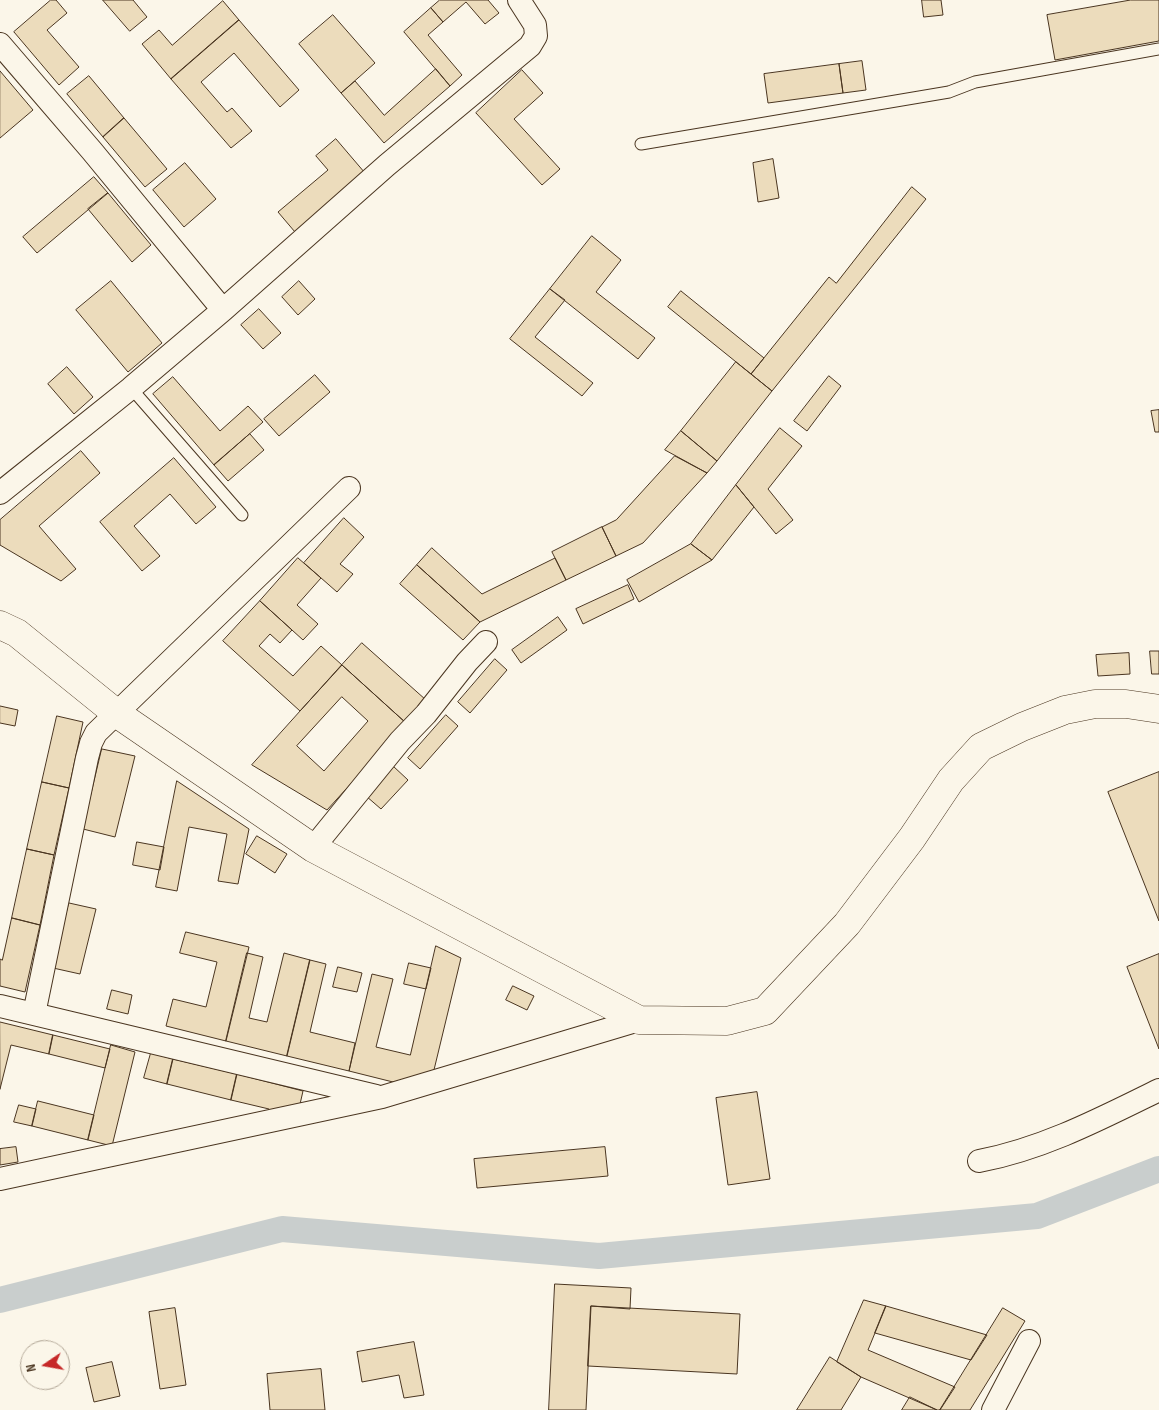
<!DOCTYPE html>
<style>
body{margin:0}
#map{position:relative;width:1159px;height:1410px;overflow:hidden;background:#fbf6e9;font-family:"Sofia Sans Condensed",sans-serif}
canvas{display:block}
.north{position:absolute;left:20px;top:1340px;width:50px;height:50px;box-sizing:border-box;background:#fbf6e9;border:1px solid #b4a999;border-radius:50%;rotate:258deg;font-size:14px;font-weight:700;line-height:20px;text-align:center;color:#4a3520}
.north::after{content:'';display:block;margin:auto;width:18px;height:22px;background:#c62828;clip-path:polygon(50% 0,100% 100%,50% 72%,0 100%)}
</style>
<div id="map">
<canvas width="1159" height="1410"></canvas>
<div class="north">N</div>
</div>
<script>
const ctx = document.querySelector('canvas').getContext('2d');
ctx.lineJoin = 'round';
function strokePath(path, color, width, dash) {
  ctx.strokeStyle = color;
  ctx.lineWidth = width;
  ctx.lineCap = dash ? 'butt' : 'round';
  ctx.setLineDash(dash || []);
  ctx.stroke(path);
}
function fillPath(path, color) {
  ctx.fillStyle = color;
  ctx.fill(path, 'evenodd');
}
strokePath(new Path2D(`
 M0,1300L282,1229L599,1256L1037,1216L1159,1169`), '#c9cecd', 26);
const building = new Path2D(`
 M51,0H56L67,13L47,30L79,67L59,85L14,32Z
 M103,0H133L147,17L130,31Z
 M440,0H488L499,13L485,24L466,2L443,22L431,8Z
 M922,0H941L943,15L924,17Z
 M1131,0H1159V41L1055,60L1047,15Z
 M223,1L239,20L171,79L142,44L159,30L172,45Z
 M431,8L443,22L428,35L462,75L450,86L404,32Z
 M333,15L375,63L341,93L299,44Z
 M239,20L299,90L280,107L234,53L201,82L227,112L232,108L252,131L231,148L171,79Z
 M862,61L866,90L843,93L839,64Z
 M839,64L843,93L768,103L764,74Z
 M436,69L450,86L384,143L341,93L355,81L384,115Z
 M522,70L543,93L514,119L560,169L542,185L476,113Z
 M0,71L33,110L0,138Z
 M89,76L124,118L103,137L67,94Z
 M124,118L167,169L145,187L103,137Z
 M336,139L365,173L295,232L278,212L328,170L316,156Z
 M773,159L779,198L758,202L753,163Z
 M185,163L216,199L184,227L153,190Z
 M94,177L108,193L37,253L23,237Z
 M912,187L926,199L772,391L751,374L829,277L836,283Z
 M108,193L151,245L132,262L88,209Z
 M592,236L621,260L596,292L655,338L638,359L550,289Z
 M111,281L162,343L128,372L76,310Z
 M299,281L315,299L298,315L282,297Z
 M550,289L565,300L535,337L593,383L582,396L510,339Z
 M681,291L764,358L751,374L668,307Z
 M259,309L281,333L263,349L241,325Z
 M736,362L772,391L717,461L681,431Z
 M67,367L93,397L74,414L48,384Z
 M315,375L330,392L279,436L264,419Z
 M829,376L841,386L807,431L794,421Z
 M173,377L220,431L248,406L263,422L214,465L153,394Z
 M1159,410V432H1155L1151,411Z
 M780,428L802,446L768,489L793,520L776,534L736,485Z
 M681,431L717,461L707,473L665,450Z
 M250,434L264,450L228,481L214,465Z
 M81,451L100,473L39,526L76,569L61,581L0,545V520Z
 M675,456L707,473L643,543L616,556L602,527L616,520Z
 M174,458L216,507L196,524L170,494L134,526L160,556L142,571L100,522Z
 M736,485L754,507L712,560L691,544Z
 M344,518L364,537L340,564L353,574L337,592L304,563Z
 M602,527L616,556L566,580L552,552Z
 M691,544L712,560L639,602L627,580Z
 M432,548L482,594L555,558L566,580L480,622L417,565Z
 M298,558L321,578L297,605L318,624L303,640L260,601Z
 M417,565L480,622L463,640L400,584Z
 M628,585L634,599L583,624L576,609Z
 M260,601L292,630L280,643L270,634L259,646L293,676L321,646L342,665L300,711L223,641Z
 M558,617L567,630L521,663L512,650Z
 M362,643L426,700L406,723L342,665Z
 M1150,651H1159V674H1152Z
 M1129,653L1130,674L1098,676L1096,655Z
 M495,659L507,670L470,713L458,702Z
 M342,665L406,723L327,810L252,765ZM342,697L368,721L324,771L297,746Z
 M0,706L18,710L15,726L0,723Z
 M446,715L458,726L420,769L408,758Z
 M57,716L83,722L69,788L42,782Z
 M102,749L135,756L115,837L83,829Z
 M393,766L408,780L381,809L366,796Z
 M1159,772V921L1108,792Z
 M177,781L249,829L238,884L218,881L227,834L189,827L177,891L156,887Z
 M42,782L69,788L54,855L27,849Z
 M257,836L287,854L275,873L246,854Z
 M137,842L164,847L160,870L133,865Z
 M27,849L54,855L40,925L12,918Z
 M69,903L96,909L80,974L53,968Z
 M12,918L40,925L25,992L0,986V959L2,960Z
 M186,932L249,947L226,1041L166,1026L173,999L206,1007L217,962L180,953Z
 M436,946L461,958L433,1074L405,1085L349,1071L372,974L393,979L376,1047L410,1055Z
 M247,953L263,957L249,1018L267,1022L284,953L310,960L287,1056L226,1041Z
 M1159,954V1049L1127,967Z
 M310,960L326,964L310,1032L355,1043L349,1071L287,1056Z
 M409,963L431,968L426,989L404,984Z
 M338,967L362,973L357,992L333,987Z
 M513,986L534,996L527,1010L506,1000Z
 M112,990L132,995L128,1014L107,1009Z
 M0,1022L53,1035L49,1054L11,1045L0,1089Z
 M53,1035L110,1049L105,1068L49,1054Z
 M111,1045L135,1052L112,1146L88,1140Z
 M151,1053L173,1059L167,1084L144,1078Z
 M173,1059L237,1074L231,1100L167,1084Z
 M237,1074L303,1091L298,1113L267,1118L269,1109L231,1100Z
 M757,1092L770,1179L728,1185L716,1098Z
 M38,1101L94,1115L88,1140L32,1126Z
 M19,1105L36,1109L32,1126L14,1122Z
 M16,1147L18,1162L0,1165V1149Z
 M605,1147L608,1176L477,1188L474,1159Z
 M555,1284L631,1288L630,1309L591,1306L586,1410H549Z
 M864,1300L886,1306L868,1350L955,1387L940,1410H937L861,1377L837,1362Z
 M591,1306L740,1314L737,1374L588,1366Z
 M886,1306L987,1335L971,1360L875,1333Z
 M175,1308L186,1385L160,1389L149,1312Z
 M1003,1308L1025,1321L970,1410H940Z
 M414,1342L424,1395L404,1398L399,1375L362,1382L357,1352Z
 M830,1357L861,1377L841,1410H797Z
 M112,1362L120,1396L94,1402L86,1368Z
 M321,1369L325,1410H270L267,1374Z
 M910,1397L937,1410H902Z`);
fillPath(building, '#ecdcbc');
strokePath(building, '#4a3520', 1);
const service = new Path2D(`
 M641,144L949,92L975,82L1159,49
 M131,388L242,515`);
const minor = new Path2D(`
 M0,44L92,151L223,310
 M0,493L131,388L223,310L387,165L530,46L536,36L535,25L519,0
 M313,848L400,741L426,714L467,662L486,642
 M0,1006L376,1096
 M34,1014L87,758L91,743L96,733L349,488
 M979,1161C1043,1149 1102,1118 1159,1090
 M0,1179L382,1097L639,1020
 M993,1410L1029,1341`);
const tertiary = new Path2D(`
 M0,625L17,633L116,713L313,848L639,1020L727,1021L765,1011L847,924L912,838L951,780L981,747L1022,727L1065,710L1095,704H1126L1159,709`);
strokePath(service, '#4a3520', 13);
strokePath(minor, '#4a3520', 24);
strokePath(tertiary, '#4a3520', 29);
strokePath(service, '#fbf6e9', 11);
strokePath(minor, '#fbf6e9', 22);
strokePath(tertiary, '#fbf6e9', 28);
</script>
